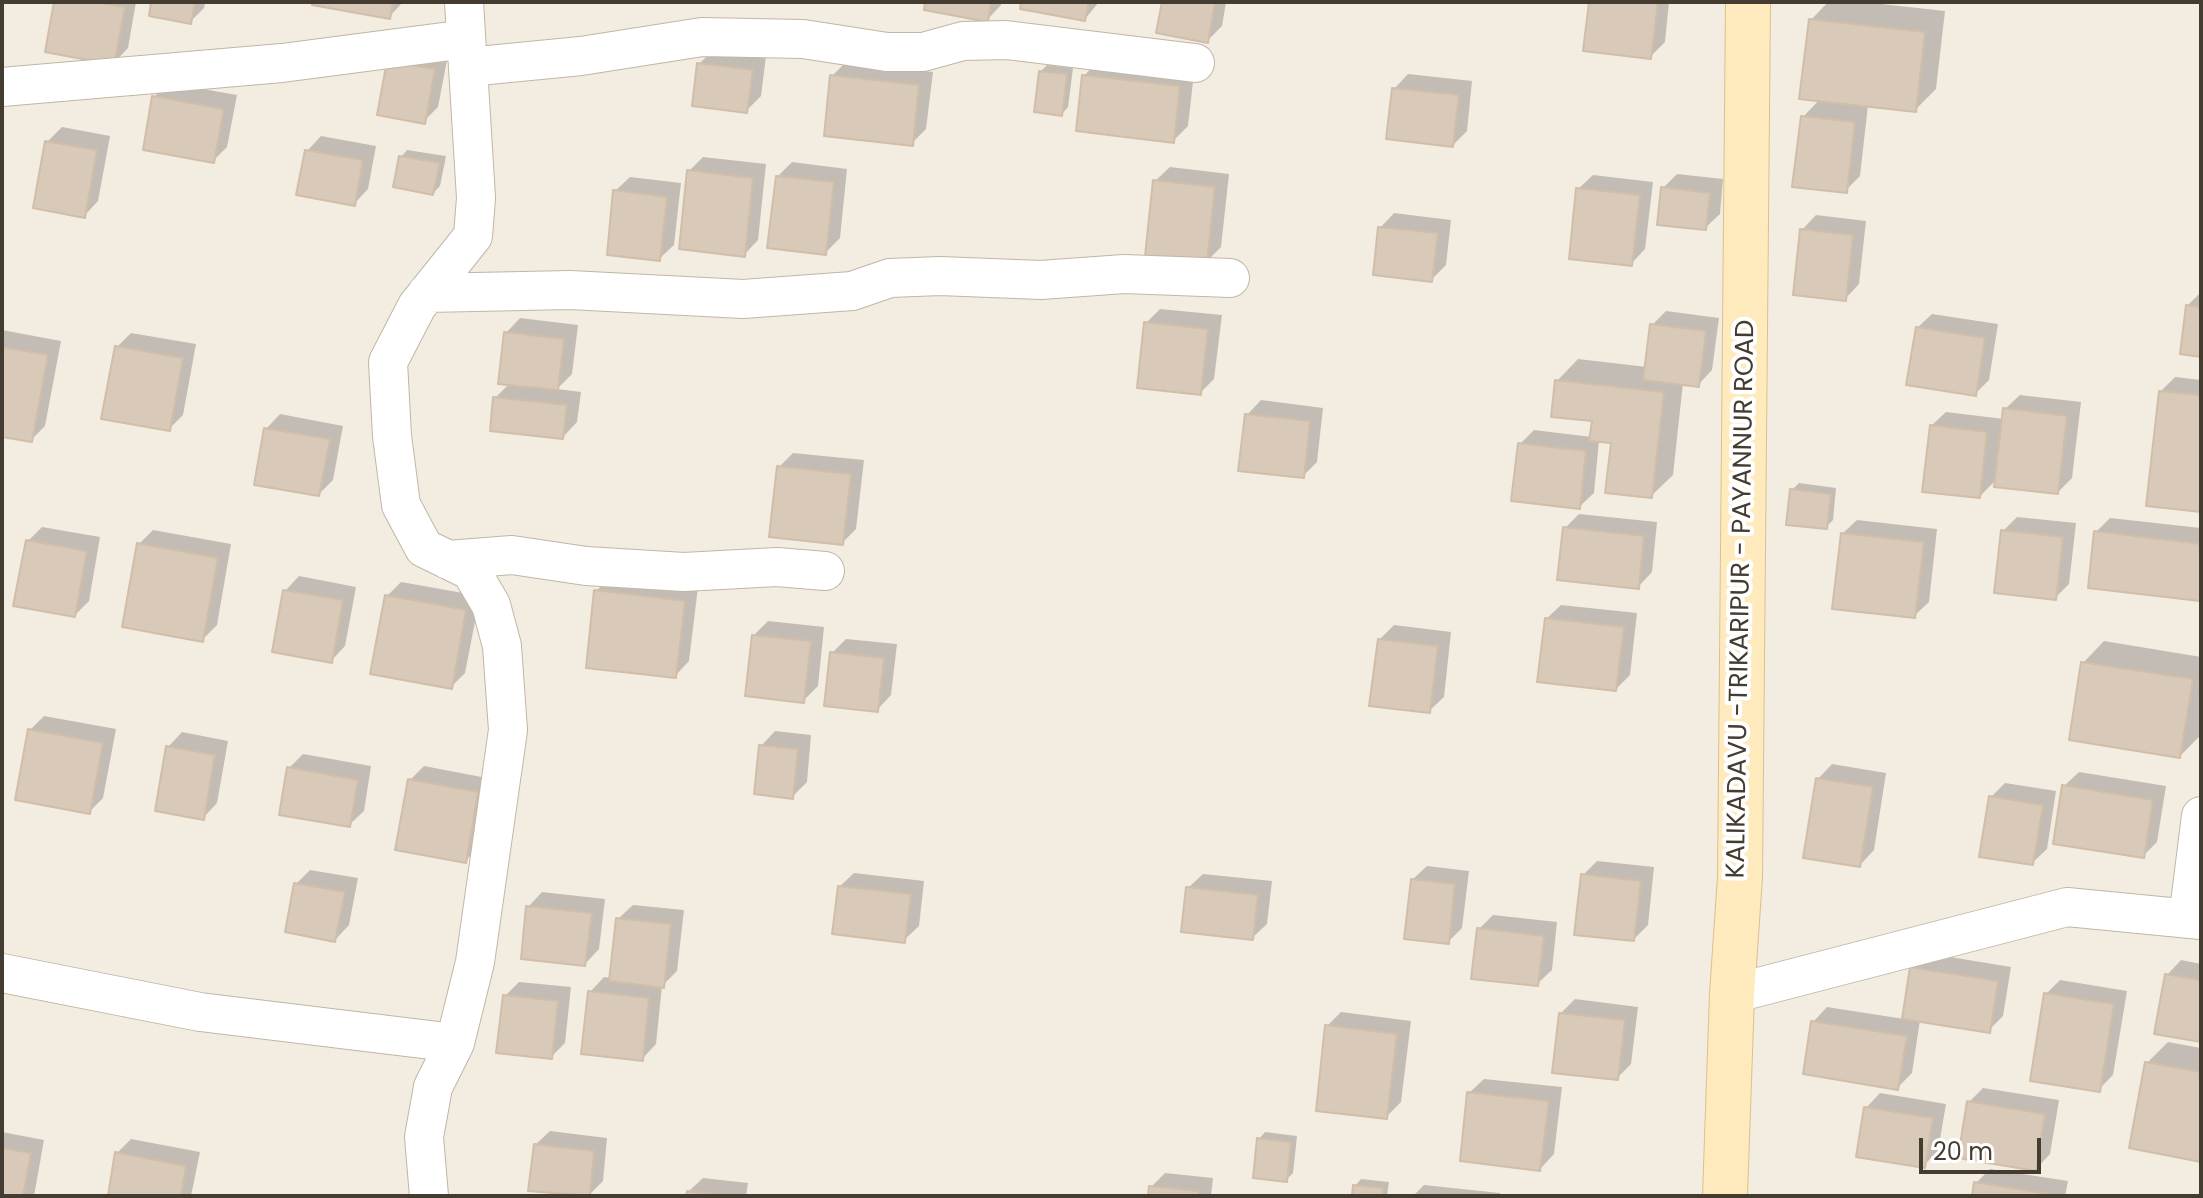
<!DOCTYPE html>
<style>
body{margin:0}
#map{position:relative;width:2203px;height:1198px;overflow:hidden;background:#f3ece1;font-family:Poppins,sans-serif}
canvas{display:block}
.frame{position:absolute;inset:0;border:4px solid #443b31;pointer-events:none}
.scale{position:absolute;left:1919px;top:1138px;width:122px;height:36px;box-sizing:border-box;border:4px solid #443b31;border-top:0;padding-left:10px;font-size:24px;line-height:28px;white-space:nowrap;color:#443b31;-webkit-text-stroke:6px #fff;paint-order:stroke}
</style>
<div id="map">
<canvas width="2203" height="1198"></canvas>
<div class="frame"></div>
<div class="scale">20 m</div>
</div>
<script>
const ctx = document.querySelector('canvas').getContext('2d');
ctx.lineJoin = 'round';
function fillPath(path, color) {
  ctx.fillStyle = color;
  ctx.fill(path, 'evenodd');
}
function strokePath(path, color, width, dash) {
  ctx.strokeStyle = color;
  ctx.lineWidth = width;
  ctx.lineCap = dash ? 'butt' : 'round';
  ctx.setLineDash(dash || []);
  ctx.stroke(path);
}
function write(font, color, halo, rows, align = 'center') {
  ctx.font = font + ' Poppins,sans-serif';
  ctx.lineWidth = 8;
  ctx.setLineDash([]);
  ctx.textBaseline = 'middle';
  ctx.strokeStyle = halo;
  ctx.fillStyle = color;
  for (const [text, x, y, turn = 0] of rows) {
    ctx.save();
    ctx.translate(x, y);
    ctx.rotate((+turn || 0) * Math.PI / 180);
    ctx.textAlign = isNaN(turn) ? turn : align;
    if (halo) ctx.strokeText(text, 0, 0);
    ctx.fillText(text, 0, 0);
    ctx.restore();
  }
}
fillPath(new Path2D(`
 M56,2H136L128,48L114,63Z
 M153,2H205L204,8L190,22Z
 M314,2H403L389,17Z
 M927,2H1002L1001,5L987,20Z
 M1023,2H1099L1085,19Z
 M1164,2H1226L1222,26L1207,41Z
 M1591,2H1669L1665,42L1651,56Z
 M1828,2H1863L1945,11L1936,89L1915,110L1868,105L1860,176L1846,190L1803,117L1820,99L1811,20Z
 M713,50L766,56L761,96L747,110L699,64Z
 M448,55L438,107L424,121L389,62Z
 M1098,61L1194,73L1188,126L1173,141L1084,76Z
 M846,62L933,72L926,129L912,143L832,76Z
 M1047,65L1073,68L1068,107L1062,114L1040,72Z
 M1408,74L1472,81L1467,131L1453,145L1394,89Z
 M169,83L237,95L227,147L213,161L154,97Z
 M62,127L110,136L98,201L84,216L47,142Z
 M321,136L376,146L368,189L354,204L307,151Z
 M407,150L446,156L440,186L433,193L401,157Z
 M703,157L766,164L758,240L744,255L689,171Z
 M792,162L847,169L840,238L825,253L777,177Z
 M1170,167L1229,174L1221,247L1207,261L1155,181Z
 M1677,174L1723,179L1720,214L1705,228L1663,188Z
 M1593,175L1653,182L1645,249L1631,264L1578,189Z
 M630,177L681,183L674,245L659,259L615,191Z
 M1394,213L1451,220L1446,265L1431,280L1380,228Z
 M1816,215L1866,221L1859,284L1845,299L1802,230Z
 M2201,292V355L2187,306Z
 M1160,309L1222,315L1214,379L1200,393L1146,323Z
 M1666,311L1719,318L1712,370L1698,385L1683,383L1673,475L1651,496L1613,441L1599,440L1594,493L1579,507L1520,444L1534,430L1592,437L1594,419L1557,381L1578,359L1647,367L1652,325Z
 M1932,314L1998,324L1989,380L1975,394L1917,328Z
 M520,318L578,325L572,374L557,389L581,392L577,422L563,437L495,398L510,383L506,333Z
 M2,330L61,341L45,426L31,440L2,434Z
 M131,333L196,344L183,415L169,429L117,347Z
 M2175,377L2201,380V510L2160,392Z
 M2020,395L2081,402L2072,478L2058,492L1997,479L1980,496L1931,426L1946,412L2004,419L2005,409Z
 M1261,400L1323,408L1317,462L1303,476L1247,415Z
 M280,414L343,426L333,480L319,494L266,429Z
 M793,453L864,460L856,529L842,543L779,467Z
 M1799,483L1836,488L1833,520L1826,527L1792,490Z
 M1579,514L1657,522L1652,572L1638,587L1565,528Z
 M2017,517L2076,523L2069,584L2055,598L2003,531Z
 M2110,518L2201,528V597L2200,598L2096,532Z
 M1857,520L1937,529L1929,602L1914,616L1842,534Z
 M42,527L100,537L89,601L75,615L28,541Z
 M153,530L231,544L217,625L202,640L139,544Z
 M299,576L356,587L345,646L331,661L285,591Z
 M611,577L698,587L689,661L675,676L596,591Z
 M401,582L480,596L465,673L451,687L387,596Z
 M1561,605L1637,613L1630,675L1616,689L1546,619Z
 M768,621L824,627L818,686L803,701L754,635Z
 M1394,625L1451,632L1444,697L1429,711L1379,640Z
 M846,639L897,644L891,695L877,710L832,653Z
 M2104,641L2201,657V735L2180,756L2083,663Z
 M44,716L116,729L103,798L89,812L30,730Z
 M775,731L811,735L807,782L792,797L761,746Z
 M182,732L228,741L217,803L203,818L168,747Z
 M303,754L371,766L364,811L349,825L289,768Z
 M1832,764L1886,773L1874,850L1860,865L1818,779Z
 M424,766L492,779L480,846L465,861L410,780Z
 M2079,772L2166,786L2157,842L2143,856L2064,786Z
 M2005,783L2056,791L2047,849L2032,863L1991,797Z
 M1597,861L1654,867L1648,925L1634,939L1583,875Z
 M1427,866L1469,871L1462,928L1448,942L1412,880Z
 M310,870L358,878L349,925L335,940L296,884Z
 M854,873L924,881L919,926L904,940L839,887Z
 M1203,874L1272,881L1267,924L1252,938L1188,888Z
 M542,892L605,899L599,949L585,964L528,907Z
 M633,905L684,910L677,971L662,986L656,1044L642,1059L590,992L604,977L611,978L618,919Z
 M1493,915L1557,922L1552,970L1537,984L1479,929Z
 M1926,953L2011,967L2003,1016L1989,1030L1920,1020L1912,1073L1897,1088L1813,1022L1827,1007L1904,1019L1912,968Z
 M2181,960L2201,964V1040L2167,975Z
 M2060,980L2127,991L2113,1075L2099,1089L2046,994Z
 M519,982L571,987L565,1043L551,1057L505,996Z
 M1575,999L1638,1007L1631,1064L1617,1078L1560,1014Z
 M1341,1012L1411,1021L1401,1102L1387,1116L1327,1026Z
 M2168,1042L2201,1048V1159L2147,1063Z
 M1484,1079L1562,1087L1554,1154L1540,1169L1469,1093Z
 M1983,1088L2059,1100L2050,1154L2036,1169L1969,1102Z
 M1880,1093L1946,1104L1938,1151L1924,1165L1866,1108Z
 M550,1131L607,1138L603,1181L589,1195L535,1145Z
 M2,1132L44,1140L34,1196H2Z
 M1265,1132L1297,1136L1293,1173L1286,1180L1259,1139Z
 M131,1139L200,1152L191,1196H110L117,1153Z
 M1990,1169L2068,1181L2065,1196H1974L1976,1183Z
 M1165,1173L1213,1178L1211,1196H1150L1151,1187Z
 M703,1178L748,1183L746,1196H688V1192Z
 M1361,1179L1389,1182L1387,1196H1354L1355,1186Z
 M1424,1185L1500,1193V1196H1413Z`), '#0003');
const building = new Path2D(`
 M54,2H96L125,7L114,65L45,52Z
 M151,2H195L191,24L149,16Z
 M312,2H393L390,19L312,5Z
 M925,2H991L988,22L924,10Z
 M1021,2H1089L1085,21L1020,9Z
 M1162,2H1215L1208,43L1156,33Z
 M1589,2H1658L1651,59L1583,51Z
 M1809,19L1925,32L1916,112L1799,99Z
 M387,61L435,69L425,124L377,115Z
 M697,63L753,70L747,113L692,106Z
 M1039,71L1067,74L1062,116L1034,112Z
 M830,75L919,85L913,146L824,136Z
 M1082,75L1180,86L1174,143L1076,131Z
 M1392,88L1459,95L1453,147L1386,139Z
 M152,96L224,109L214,163L143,150Z
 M1801,116L1855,122L1847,193L1792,187Z
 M45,141L97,150L85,218L33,208Z
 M305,150L363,160L355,206L296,195Z
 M399,156L440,163L433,195L393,187Z
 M687,170L753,178L745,257L679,249Z
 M776,176L834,182L826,255L767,248Z
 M1153,180L1215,187L1207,263L1145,256Z
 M1661,187L1710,193L1706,230L1657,225Z
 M1576,188L1640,195L1632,266L1569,259Z
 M613,190L667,197L660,261L607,255Z
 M1378,227L1438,233L1432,282L1373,275Z
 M1800,229L1853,235L1846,301L1793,295Z
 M2186,305L2201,307V357L2180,354Z
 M1144,322L1208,329L1201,395L1137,388Z
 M1650,324L1706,331L1699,387L1643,380Z
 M1916,327L1985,338L1976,396L1906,385Z
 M504,332L564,339L558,390L498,384Z
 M115,346L183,358L170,431L101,419Z
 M2,347L48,355L32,442L2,437Z
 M1555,380L1664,392L1652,498L1605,493L1611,443L1589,441L1592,421L1551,417Z
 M2159,391L2201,395V512L2146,506Z
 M493,397L567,405L563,439L490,431Z
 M2003,408L2067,416L2058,494L1994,487Z
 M1245,414L1310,421L1304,478L1238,471Z
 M1930,425L1987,432L1980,498L1922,492Z
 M264,428L330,439L319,496L254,485Z
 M1518,443L1586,451L1580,509L1511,501Z
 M777,466L851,474L843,545L769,537Z
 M1790,489L1831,494L1827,529L1786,525Z
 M1563,527L1644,536L1639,589L1557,580Z
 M2001,530L2063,537L2056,600L1994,593Z
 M2094,531L2201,544L2200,601L2088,588Z
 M1841,533L1924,542L1915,618L1832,609Z
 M26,540L87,551L75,617L13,606Z
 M137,543L218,558L203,642L122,627Z
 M283,590L343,600L332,663L272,652Z
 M594,590L685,601L676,678L586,668Z
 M385,595L466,610L452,689L370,674Z
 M1545,618L1624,627L1616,691L1537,682Z
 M752,635L811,641L804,703L745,696Z
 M1378,639L1438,646L1430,713L1369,706Z
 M830,652L884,658L878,712L824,706Z
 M2081,662L2193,679L2180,758L2069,740Z
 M28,729L103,743L90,814L15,800Z
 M759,745L798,749L793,799L754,794Z
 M166,746L215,755L204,820L155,811Z
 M287,767L358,780L350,827L279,815Z
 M1816,778L1873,787L1860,867L1803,858Z
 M408,779L478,792L466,863L395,850Z
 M2062,785L2153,800L2144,858L2053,844Z
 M1989,796L2043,805L2033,865L1979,857Z
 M1581,874L1641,881L1634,941L1574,935Z
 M1411,879L1455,884L1449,944L1404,939Z
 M294,883L345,892L335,942L285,932Z
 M838,886L911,894L905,943L832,934Z
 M1186,887L1258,895L1253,940L1181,932Z
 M526,906L592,913L585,966L521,959Z
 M616,918L671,924L664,988L609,981Z
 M1477,928L1544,936L1538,986L1471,979Z
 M1910,967L1998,981L1990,1033L1902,1019Z
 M2165,974L2201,980V1042L2154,1034Z
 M588,991L649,998L643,1061L581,1054Z
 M2044,993L2114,1004L2100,1092L2030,1081Z
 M503,995L558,1001L552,1059L496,1053Z
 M1559,1013L1625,1020L1618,1080L1552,1073Z
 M1811,1021L1907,1036L1898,1090L1803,1074Z
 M1325,1025L1397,1034L1387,1119L1316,1111Z
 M2145,1062L2201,1072V1162L2129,1148Z
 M1467,1092L1549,1101L1540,1171L1460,1161Z
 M1967,1101L2045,1114L2036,1171L1958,1158Z
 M1864,1107L1933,1118L1925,1168L1856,1157Z
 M1257,1138L1291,1142L1287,1182L1253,1178Z
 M534,1144L594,1151L590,1196L528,1191Z
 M2,1148L31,1153L23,1196H2Z
 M115,1152L186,1166L181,1196H108Z
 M1974,1182L2055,1195V1196H1972Z
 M1353,1185L1383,1188L1382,1196H1352Z
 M1149,1186L1199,1191V1196H1148Z
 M687,1191L729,1196H686Z`);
fillPath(building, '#d8c9b8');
strokePath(building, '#d1bea8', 2);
const street = new Path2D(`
 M468,67L581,56L702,37L803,39L887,52H923L963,41L1006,40L1195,63
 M2,87L282,63L466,39
 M427,293L570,290L743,299L852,291L890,278L940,276L1041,280L1124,274L1230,278
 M448,560L512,555L586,566L684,572L777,567L825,571
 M2188,919L2201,816
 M2,973L200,1012L455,1043L433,1087L424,1137L429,1196
 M1732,994L2067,907L2201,920
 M455,1043L475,962L508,730L502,646L491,605L471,571L424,548L401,505L392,436L388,362L417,306L473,236L476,198L464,2`);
const secondary = new Path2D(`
 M1725,1196L1732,994L1740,877L1748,2`);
strokePath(street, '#c1b6a6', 40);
strokePath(secondary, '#dac08d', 46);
strokePath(street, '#fff', 38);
strokePath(secondary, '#ffeabe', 44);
write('26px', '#443b31', '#fff', [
 ["KALIKADAVU -TRIKARIPUR - PAYANNUR ROAD",1742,599,-89]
]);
</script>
